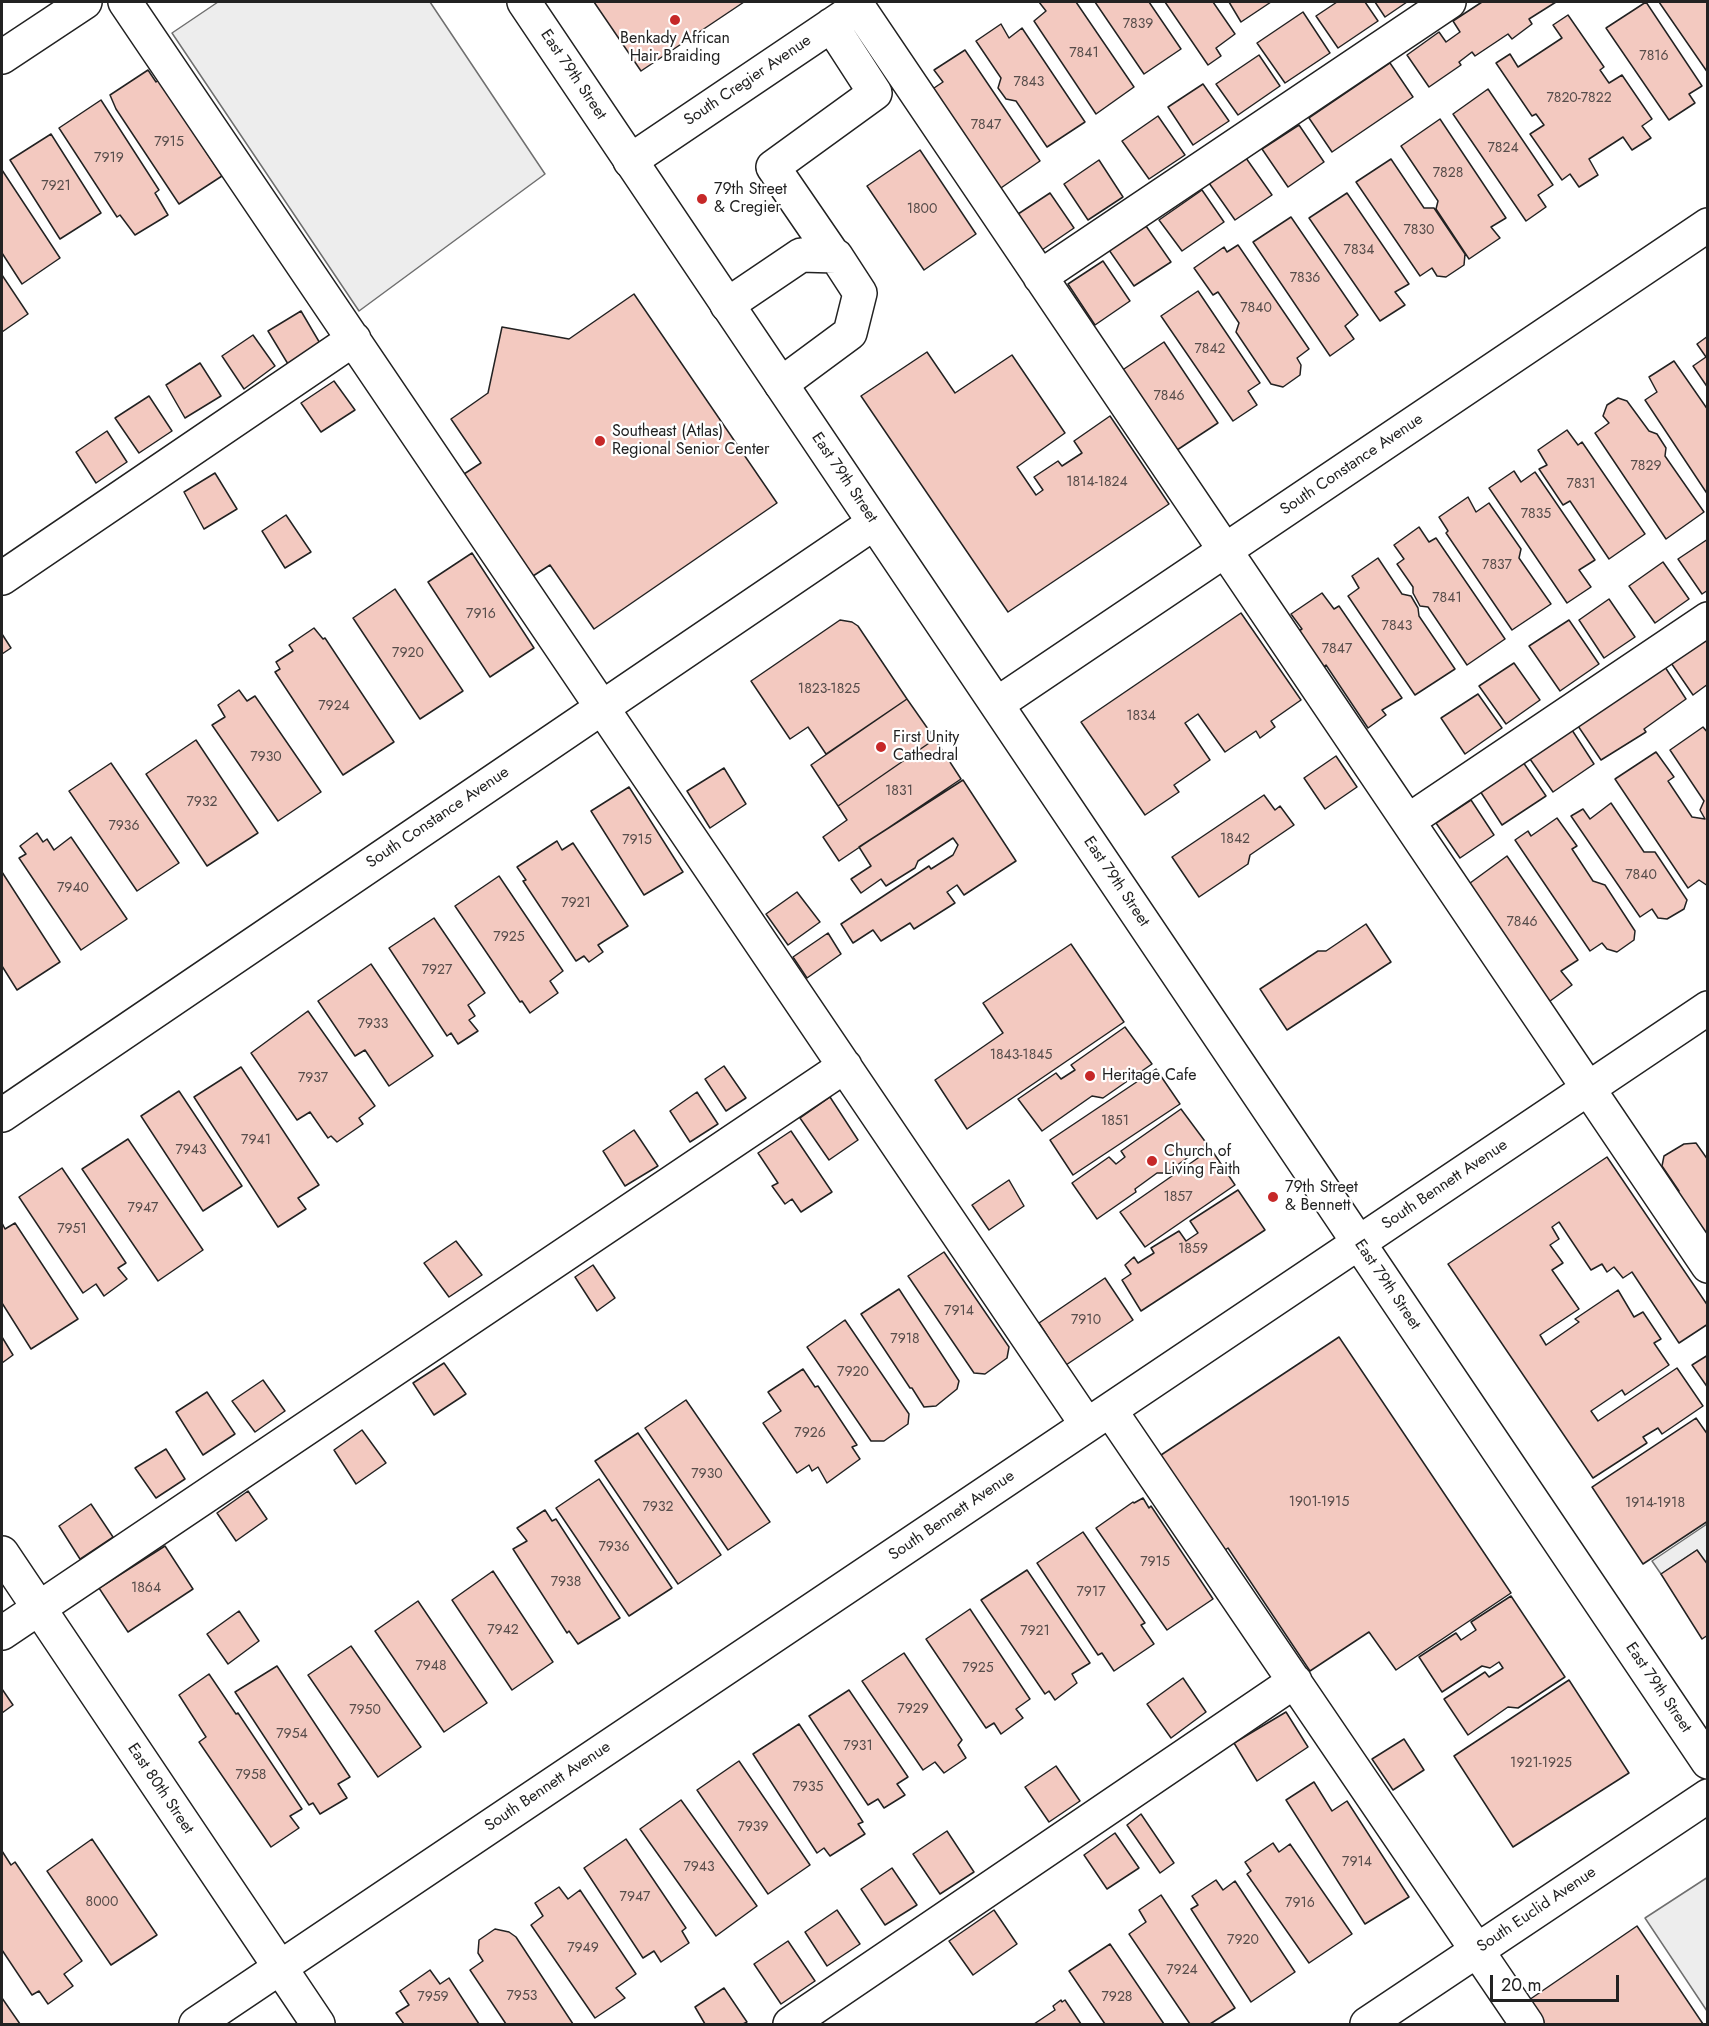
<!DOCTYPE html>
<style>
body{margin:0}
#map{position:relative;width:1709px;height:2026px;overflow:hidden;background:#fff;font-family:Jost,sans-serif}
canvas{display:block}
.frame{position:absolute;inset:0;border:3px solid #222;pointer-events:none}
.scale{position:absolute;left:1490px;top:1975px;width:129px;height:27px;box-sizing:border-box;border:3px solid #222;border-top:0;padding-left:8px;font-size:18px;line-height:21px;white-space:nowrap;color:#222;-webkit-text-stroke:4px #fff;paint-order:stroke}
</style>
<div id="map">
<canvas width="1709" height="2026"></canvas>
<div class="frame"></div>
<div class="scale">20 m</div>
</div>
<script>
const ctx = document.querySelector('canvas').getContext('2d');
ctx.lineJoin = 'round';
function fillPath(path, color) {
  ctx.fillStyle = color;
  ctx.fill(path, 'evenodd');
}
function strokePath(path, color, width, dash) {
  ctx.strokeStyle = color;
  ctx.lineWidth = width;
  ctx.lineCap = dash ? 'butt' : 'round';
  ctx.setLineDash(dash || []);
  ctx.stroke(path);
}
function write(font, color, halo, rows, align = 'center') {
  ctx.font = font + ' Jost,sans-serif';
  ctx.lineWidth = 4.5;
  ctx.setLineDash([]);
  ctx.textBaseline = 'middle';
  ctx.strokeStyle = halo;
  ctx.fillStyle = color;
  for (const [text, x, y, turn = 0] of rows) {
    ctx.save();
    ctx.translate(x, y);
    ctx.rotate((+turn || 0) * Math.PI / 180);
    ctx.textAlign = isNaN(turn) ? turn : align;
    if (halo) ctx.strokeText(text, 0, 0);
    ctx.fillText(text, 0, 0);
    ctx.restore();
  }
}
const parking = new Path2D(`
 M218,2H430L545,174L359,311L172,33Z
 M1707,1524V1565L1697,1550L1661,1574L1652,1561Z
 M1708,1877V2011H1707L1645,1918Z`);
fillPath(parking, '#ededed');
strokePath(parking, '#6f6f6f', 1.5);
const building = new Path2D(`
 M594,2H744L641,71Z
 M1039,2H1076L1134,87L1096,114L1034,21L1046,11Z
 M1095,2H1149L1181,49L1144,74Z
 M1165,2H1213L1235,34L1216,48L1221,56L1208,65Z
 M1229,2H1271L1241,22Z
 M1337,2H1365L1378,21L1338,48L1316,16Z
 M1375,2H1407L1385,17Z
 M1482,2H1556L1529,19L1532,24L1512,39L1508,34L1475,56L1472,52L1459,62L1461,65L1429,87L1407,55L1439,32L1446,42L1460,32L1453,21Z
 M1646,2L1702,86L1689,94L1695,103L1669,120L1606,28Z
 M1659,2H1708V73Z
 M1303,12L1330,53L1285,83L1257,43Z
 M1568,15L1604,67L1600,70L1609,83L1622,75L1652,119L1642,126L1651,138L1632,150L1623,137L1589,159L1598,175L1579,187L1570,174L1562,180L1530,134L1544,125L1536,114L1532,116L1496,63L1510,54L1518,67L1562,38L1553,25Z
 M1001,24L1009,38L1022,28L1085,122L1047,147L1016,101L1006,99L998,88L1001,78L976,41Z
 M965,50L1040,161L998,190L931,90L943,82L934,70Z
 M1259,55L1280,86L1238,115L1216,84Z
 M1390,63L1413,97L1332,152L1309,118Z
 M148,70L156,82L159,80L222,176L179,204L116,109L110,95Z
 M1203,84L1229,121L1193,145L1168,107Z
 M1488,89L1553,185L1538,195L1546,207L1526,221L1453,114Z
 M101,100L159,190L155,193L168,215L135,235L120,215L117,217L59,128Z
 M1158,116L1185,155L1149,179L1122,141Z
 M1440,119L1506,218L1491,227L1500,238L1469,259L1436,209L1438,201L1401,146Z
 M1299,125L1324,162L1288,187L1262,149Z
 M51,134L101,213L60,239L10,160Z
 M920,150L976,234L924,270L867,186Z
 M1246,158L1272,195L1235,220L1209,183Z
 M1391,159L1424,208H1434L1465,254L1464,265L1446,277L1437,276L1432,268L1420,276L1356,182Z
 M1099,160L1123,197L1088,220L1064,184Z
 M2,170L60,258L22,284L2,253Z
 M1202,190L1224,222L1182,251L1159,220Z
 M1050,193L1074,228L1039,252L1015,216Z
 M1347,193L1409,284L1395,292L1405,305L1380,321L1309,218Z
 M1291,217L1358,315L1345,326L1354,339L1330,356L1253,242Z
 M1146,226L1171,262L1134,286L1109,250Z
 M1238,245L1309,349L1297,358L1301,365L1300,375L1283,387L1271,384L1236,332L1239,323L1218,292L1213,295L1194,268L1224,247L1227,252Z
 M1103,261L1130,301L1095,325L1068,284Z
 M2,275L28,314L2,332Z
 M1198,291L1260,383L1248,391L1257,405L1233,421L1161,316Z
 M634,294L777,503L594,629L550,565L533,576L464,474L481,463L451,419L488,393L502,327L569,339Z
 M301,311L321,345L288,364L268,331Z
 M253,335L275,366L244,389L222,356Z
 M1708,336V388L1693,366L1706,357L1697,344Z
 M1164,342L1218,423L1174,452L1121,371Z
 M927,352L955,393L1012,355L1065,433L1017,467L1036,495L1043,490L1034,477L1058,461L1062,466L1082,453L1074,441L1110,416L1169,504L1008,612L861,396Z
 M1674,361L1708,410V495L1645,400L1657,392L1649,377Z
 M200,363L221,396L185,418L166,385Z
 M334,381L355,410L321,432L301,403Z
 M149,396L172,431L139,453L115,418Z
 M1618,398L1627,401L1649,431L1657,434L1666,448L1665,456L1704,512L1666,539L1595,433L1609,423L1603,416L1607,405Z
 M1567,430L1578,445L1582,442L1645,534L1609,559L1570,501L1563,505L1539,469L1547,465L1538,450Z
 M107,431L127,462L96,483L76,452Z
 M1514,471L1521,482L1535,472L1595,560L1579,570L1591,587L1567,603L1489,488Z
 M215,473L237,509L204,529L184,492Z
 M1468,497L1476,512L1489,503L1521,549L1519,558L1551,604L1512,630L1446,533L1448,531L1439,517Z
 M286,515L311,552L285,568L262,531Z
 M1419,527L1429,542L1436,538L1505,639L1467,665L1428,607L1420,606L1413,593V587L1397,564L1404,559L1394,545Z
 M1708,539V590L1702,594L1678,559Z
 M472,553L534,648L490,677L428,582Z
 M1378,558L1402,594L1411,596L1418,608L1419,616L1455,669L1415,695L1348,596L1359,588L1352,576Z
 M1663,562L1689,599L1655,623L1629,586Z
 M395,589L463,691L420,719L353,618Z
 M1322,593L1334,609L1339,606L1402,698L1382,710L1386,715L1368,728L1326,665L1319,670L1294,634L1302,629L1291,614Z
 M1609,599L1635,637L1604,658L1579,620Z
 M1241,613L1301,700L1271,721L1275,727L1260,738L1256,731L1225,752L1198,714L1185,723L1210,760L1174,785L1179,792L1145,815L1081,722Z
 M840,620L852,622L858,626L907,699L826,754L808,727L790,739L751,681Z
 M1569,620L1599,664L1560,691L1529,646Z
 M314,628L323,639L325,638L394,742L343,775L275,672L280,669L276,662L293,651L289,645Z
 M2,634L11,648L2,654Z
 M1703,635L1708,641V684L1693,695L1669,660Z
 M1514,663L1540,700L1506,724L1479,686Z
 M1663,664L1686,699L1644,729L1646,732L1601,760L1576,723Z
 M239,690L247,701L255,696L321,792L278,821L212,725L225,717L218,705Z
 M1478,694L1502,728L1465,754L1441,718Z
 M907,699L935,739L838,806L811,765Z
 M1703,727L1708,733V886L1699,880L1688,888L1615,779L1656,752L1674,777L1668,781L1692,817L1705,819L1700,810L1704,801L1670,750Z
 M1572,730L1594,764L1553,792L1530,759Z
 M935,739L961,779L839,861L823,837L847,820L838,806Z
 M196,740L258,833L207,866L146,774Z
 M1336,756L1357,787L1325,809L1304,778Z
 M1523,762L1546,796L1502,825L1480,791Z
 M111,763L179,863L137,891L69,791Z
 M724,768L746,804L710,828L687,791Z
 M963,780L1016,861L964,895L957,885L947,892L955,903L914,929L910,923L881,941L873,930L853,943L841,924L929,866L931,869L953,855L958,845L953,838L918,861L915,868L886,886L881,879L861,893L851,879L871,866L859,847Z
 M629,787L683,872L644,895L591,811Z
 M1264,795L1275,810L1280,806L1294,825L1250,855L1248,864L1199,897L1172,857Z
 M1471,800L1494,835L1460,858L1436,823Z
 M1611,803L1644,852H1655L1687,900L1684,909L1667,919L1658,918L1652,909L1640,917L1571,816L1583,809L1590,819Z
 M1557,818L1577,846L1572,849L1593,881L1605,885L1635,931L1634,940L1617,952L1607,949L1602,943L1590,951L1515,840L1528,831L1531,836Z
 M37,833L43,842L47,839L54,850L71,837L127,919L81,950L19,858L26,854L20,846Z
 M557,841L562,850L573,843L628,926L598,945L603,952L589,962L584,956L576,961L523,881L526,880L517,867Z
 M1507,856L1578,960L1561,971L1572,985L1546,1004L1466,886Z
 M2,872L60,962L17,990L2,966Z
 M499,876L563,971L550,981L558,993L530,1013L522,1001L520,1002L455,906Z
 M797,892L820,922L788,945L766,914Z
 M434,918L485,993L468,1005L475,1016L469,1020L478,1031L458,1044L451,1033L447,1036L389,948Z
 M1366,924L1391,962L1287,1030L1260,989L1318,951H1326Z
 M828,933L841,954L807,978L793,957Z
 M1071,944L1124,1022L967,1129L935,1080L1003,1033L983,1003Z
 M371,964L433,1056L389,1086L365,1050L355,1056L318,1001Z
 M308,1011L375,1106L359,1118L363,1124L337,1142L331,1136L328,1138L310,1112L297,1120L251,1053Z
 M1125,1027L1152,1064L1103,1098L1092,1096L1042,1131L1018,1099L1056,1073L1061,1079L1075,1070L1071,1065Z
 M724,1066L746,1098L726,1111L705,1079Z
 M241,1067L319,1185L298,1198L306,1209L278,1227L194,1097Z
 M1156,1069L1180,1104L1073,1175L1050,1140Z
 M179,1091L242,1186L203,1211L141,1116Z
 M697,1092L718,1124L690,1142L670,1111Z
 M830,1097L858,1140L829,1160L800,1118Z
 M1181,1109L1207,1144L1166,1173H1157L1135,1189L1136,1192L1097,1219L1072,1183L1109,1157L1116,1164L1125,1157L1121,1151Z
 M634,1130L658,1166L625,1186L603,1151Z
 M791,1131L832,1192L801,1212L792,1199L785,1204L772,1186L778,1183L758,1153Z
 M128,1139L203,1250L158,1281L82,1169Z
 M1696,1143L1708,1160V1244L1674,1194L1679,1191L1662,1166L1664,1156L1684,1144Z
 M1211,1149L1235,1185L1145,1247L1120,1212Z
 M1607,1157L1708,1306V1324L1679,1343L1632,1272L1623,1278L1614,1267L1607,1272L1602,1264L1591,1270L1559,1222L1552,1227L1559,1239L1550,1245L1563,1263L1552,1270L1579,1309L1540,1335L1546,1345L1579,1322L1575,1319L1618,1290L1634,1317L1643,1312L1661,1339L1654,1343L1669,1365L1625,1395L1622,1390L1591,1411L1598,1421L1677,1368L1703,1406L1662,1434L1658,1428L1643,1437L1647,1443L1593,1478L1448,1264Z
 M62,1168L126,1263L118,1268L127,1279L104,1296L96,1284L83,1293L19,1197Z
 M1009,1180L1024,1206L989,1230L972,1205Z
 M1238,1190L1265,1230L1141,1311L1122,1280L1131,1274L1125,1265L1134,1257L1138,1263L1154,1253L1151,1248L1179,1231L1186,1241L1198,1233L1190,1221Z
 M2,1223L5,1229L15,1223L78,1319L31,1349L2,1303Z
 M456,1241L482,1275L449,1297L424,1263Z
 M944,1252L1009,1347L1007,1358L985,1374L974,1373L908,1276Z
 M593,1265L615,1298L597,1311L575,1277Z
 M1105,1278L1133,1320L1066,1365L1039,1323Z
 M899,1289L959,1381L957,1389L936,1406L924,1407L912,1388H910L861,1314Z
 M845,1320L909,1414L908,1424L884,1441H871L807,1347Z
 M2,1337L13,1355L2,1363Z
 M1339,1337L1511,1593L1396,1670L1369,1632L1310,1671L1228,1548L1222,1552L1158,1457Z
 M1708,1355V1388L1692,1365Z
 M444,1363L466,1394L434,1415L413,1383Z
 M803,1369L815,1387L818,1386L857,1445L852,1447L860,1459L827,1483L818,1467L812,1471L809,1465L797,1473L763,1423L781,1411L768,1392Z
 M263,1380L285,1411L255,1432L232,1401Z
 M207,1392L235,1434L203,1455L176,1412Z
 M686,1400L770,1522L728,1550L645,1428Z
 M1696,1418L1708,1435V1521L1643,1564L1592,1487Z
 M362,1430L386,1463L356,1484L334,1450Z
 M638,1433L721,1555L678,1584L595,1461Z
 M166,1449L185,1479L156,1498L135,1468Z
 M599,1479L672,1588L629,1616L556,1508Z
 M248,1491L267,1519L236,1541L217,1513Z
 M1143,1498L1149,1508L1151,1506L1213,1599L1167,1630L1096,1528L1133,1502L1134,1503Z
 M91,1504L113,1537L80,1559L59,1526Z
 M545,1510L552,1521L556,1519L620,1618L578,1644L569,1631L567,1633L513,1549L527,1541L517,1528Z
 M1083,1532L1145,1623L1141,1625L1154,1644L1114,1671L1102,1653L1098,1655L1037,1563Z
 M165,1546L193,1589L128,1632L99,1588Z
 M1697,1550L1708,1565V1635L1702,1639L1661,1574Z
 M1027,1570L1090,1663L1072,1674L1077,1683L1055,1700L1049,1691L1045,1694L981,1600Z
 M493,1571L553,1662L512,1690L452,1600Z
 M1511,1596L1565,1677L1518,1708L1508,1707L1468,1735L1444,1699L1485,1672L1489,1677L1503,1668L1499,1662L1490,1668L1482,1666L1442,1692L1419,1657L1456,1633L1461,1640L1476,1630L1471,1622Z
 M418,1601L487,1703L444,1732L375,1631Z
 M970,1609L1030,1699L1016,1709L1023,1718L1001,1734L994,1723L986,1728L926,1639Z
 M239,1611L259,1641L228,1664L207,1634Z
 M351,1646L421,1747L378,1777L308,1675Z
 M904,1653L962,1740L958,1745L966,1758L944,1773L935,1762L923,1770L862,1681Z
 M277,1666L350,1777L338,1784L347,1798L320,1814L313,1803L309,1805L235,1692Z
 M209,1674L236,1714L238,1713L302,1809L290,1816L299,1828L271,1847L199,1742L206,1737L179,1695Z
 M1183,1678L1206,1712L1171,1738L1147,1704Z
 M1569,1680L1629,1773L1513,1847L1454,1756Z
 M2,1689L13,1705L2,1713Z
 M849,1690L908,1777L897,1784L905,1795L884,1808L878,1799L868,1805L809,1716Z
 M1286,1712L1308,1747L1257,1781L1234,1743Z
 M799,1724L863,1822L858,1824L865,1834L830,1856L824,1848L817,1853L753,1754Z
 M1404,1739L1424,1770L1393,1790L1372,1759Z
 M739,1761L810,1865L768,1894L697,1790Z
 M1056,1766L1080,1801L1049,1822L1025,1787Z
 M1314,1782L1332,1811L1347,1801L1409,1897L1365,1924L1286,1800Z
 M681,1800L757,1906L716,1936L640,1829Z
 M1141,1814L1174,1863L1160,1873L1127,1825Z
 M947,1831L974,1872L940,1894L913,1854Z
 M1115,1833L1139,1868L1107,1889L1084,1855Z
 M92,1839L157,1935L111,1965L47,1871Z
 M626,1839L686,1928L682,1931L689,1943L661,1962L654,1951L643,1958L584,1868Z
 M1273,1843L1279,1852L1290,1844L1352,1934L1309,1963L1247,1874L1251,1871L1245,1862Z
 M2,1851L11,1865L15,1862L82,1961L64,1974L73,1986L48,2004L39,1991L32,1995L2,1950Z
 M892,1868L917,1905L885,1925L861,1889Z
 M1216,1880L1223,1890L1235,1881L1295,1972L1251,2002L1191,1909L1198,1905L1192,1896Z
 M559,1887L568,1899L580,1890L636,1974L616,1988L625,1998L595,2018L531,1925L543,1916L535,1903Z
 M1161,1895L1235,2008L1210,2024H1190L1129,1934L1146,1922L1139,1910Z
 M837,1910L860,1944L827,1966L805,1932Z
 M994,1910L1017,1944L973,1975L949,1941Z
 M1637,1926L1703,2024H1541L1526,2002Z
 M495,1929L509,1932L516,1937L573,2024H506L470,1970L483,1961L478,1953L479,1940Z
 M788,1941L815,1981L781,2004L754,1964Z
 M1110,1944L1164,2024H1105L1069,1971Z
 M430,1970L440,1984L449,1978L479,2024H404L396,2013L409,2005L400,1991Z
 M724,1988L747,2022L743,2024H705L695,2007Z
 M2,1998L20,2024H2Z
 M1061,2000L1062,2002L1065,2000L1081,2024H1034L1055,2010L1053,2006Z`);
fillPath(building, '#f3c9c0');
strokePath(building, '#222', 1.5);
const minor = new Path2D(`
 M125,2L1087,1425
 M855,2L1708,1266
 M831,25L875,93L773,167L834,256
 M2,57L85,2
 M630,161L848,14
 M1040,277L1449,2
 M727,305L801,255L836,256L860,293L850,333L781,384
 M2,578L354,339
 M997,704L1708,225
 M1408,821L1708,619
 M2,1115L874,523
 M1110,1410L1527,2024
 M2,1553L318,2024
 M2,1633L845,1066
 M196,2024L1708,1008
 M790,2024L1295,1681
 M1367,2024L1708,1796`);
const major = new Path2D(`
 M524,2L1708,1762`);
strokePath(minor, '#222', 36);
strokePath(major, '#222', 36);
strokePath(minor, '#fff', 33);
strokePath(major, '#fff', 33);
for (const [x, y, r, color] of [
 [675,20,6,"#c62828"],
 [702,199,6,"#c62828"],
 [600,441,6,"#c62828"],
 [881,747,6,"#c62828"],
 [1090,1076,6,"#c62828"],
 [1152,1161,6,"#c62828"],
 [1273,1197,6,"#c62828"]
]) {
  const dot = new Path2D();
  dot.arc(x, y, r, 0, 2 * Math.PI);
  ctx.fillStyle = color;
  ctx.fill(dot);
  strokePath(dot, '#fff', 2);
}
write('14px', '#564c4a', null, [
 ["7839",1138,25],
 ["7841",1084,54],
 ["7816",1654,57],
 ["7843",1029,83],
 ["7820-7822",1579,99],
 ["7847",986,126],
 ["7915",169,143],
 ["7824",1503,149],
 ["7919",109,159],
 ["7828",1448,174],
 ["7921",56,187],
 ["1800",922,210],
 ["7830",1419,231],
 ["7834",1359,251],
 ["7836",1305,279],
 ["7840",1256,309],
 ["7842",1210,350],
 ["7846",1169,397],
 ["7829",1646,467],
 ["1814-1824",1097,483],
 ["7831",1581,485],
 ["7835",1536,515],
 ["7837",1497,566],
 ["7841",1447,599],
 ["7916",481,615],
 ["7843",1397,627],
 ["7847",1337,650],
 ["7920",408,654],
 ["1823-1825",829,690],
 ["7924",334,707],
 ["1834",1141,717],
 ["7930",266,758],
 ["1831",899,792],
 ["7932",202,803],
 ["7936",124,827],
 ["1842",1235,840],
 ["7915",637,841],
 ["7840",1641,876],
 ["7940",73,889],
 ["7921",576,904],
 ["7846",1522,923],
 ["7925",509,938],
 ["7927",437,971],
 ["7933",373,1025],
 ["1843-1845",1021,1056],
 ["7937",313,1079],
 ["1851",1115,1122],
 ["7941",256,1141],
 ["7943",191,1151],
 ["1857",1178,1198],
 ["7947",143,1209],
 ["7951",72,1230],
 ["1859",1193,1250],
 ["7914",959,1312],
 ["7910",1086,1321],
 ["7918",905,1340],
 ["7920",853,1373],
 ["7926",810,1434],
 ["7930",707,1475],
 ["1901-1915",1319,1503],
 ["1914-1918",1655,1504],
 ["7932",658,1508],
 ["7936",614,1548],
 ["7915",1155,1563],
 ["7938",566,1583],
 ["1864",146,1589],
 ["7917",1091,1593],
 ["7942",503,1631],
 ["7921",1035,1632],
 ["7948",431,1667],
 ["7925",978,1669],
 ["7929",913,1710],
 ["7950",365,1711],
 ["7954",292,1735],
 ["7931",858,1747],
 ["1921-1925",1541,1764],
 ["7958",251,1776],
 ["7935",808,1788],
 ["7939",753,1828],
 ["7914",1357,1863],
 ["7943",699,1868],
 ["7947",635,1898],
 ["8000",102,1903],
 ["7916",1300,1904],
 ["7920",1243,1941],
 ["7949",583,1949],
 ["7924",1182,1971],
 ["7953",522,1997],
 ["7959",433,1998],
 ["7928",1117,1998]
]);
write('16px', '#222', '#fff', [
 ["Benkady African",675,39,"center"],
 ["Hair Braiding",675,57,"center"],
 ["79th Street",714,190],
 ["& Cregier",714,208],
 ["Southeast (Atlas)",612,432],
 ["Regional Senior Center",612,450],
 ["First Unity",893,738],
 ["Cathedral",893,756],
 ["Heritage Cafe",1102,1076],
 ["Church of",1164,1152],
 ["Living Faith",1164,1170],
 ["79th Street",1285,1188],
 ["& Bennett",1285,1206]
], 'left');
write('16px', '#222', '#fff', [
 ["East 79th Street",573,75,56],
 ["South Cregier Avenue",748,81,-34],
 ["South Constance Avenue",1352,465,-34],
 ["East 79th Street",844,478,56],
 ["South Constance Avenue",438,818,-34],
 ["East 79th Street",1116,882,56],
 ["South Bennett Avenue",1445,1185,-34],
 ["East 79th Street",1387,1285,56],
 ["South Bennett Avenue",952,1516,-34],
 ["East 79th Street",1658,1688,56],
 ["South Bennett Avenue",548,1787,-34],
 ["East 80th Street",160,1789,56],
 ["South Euclid Avenue",1537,1910,-34]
]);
</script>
